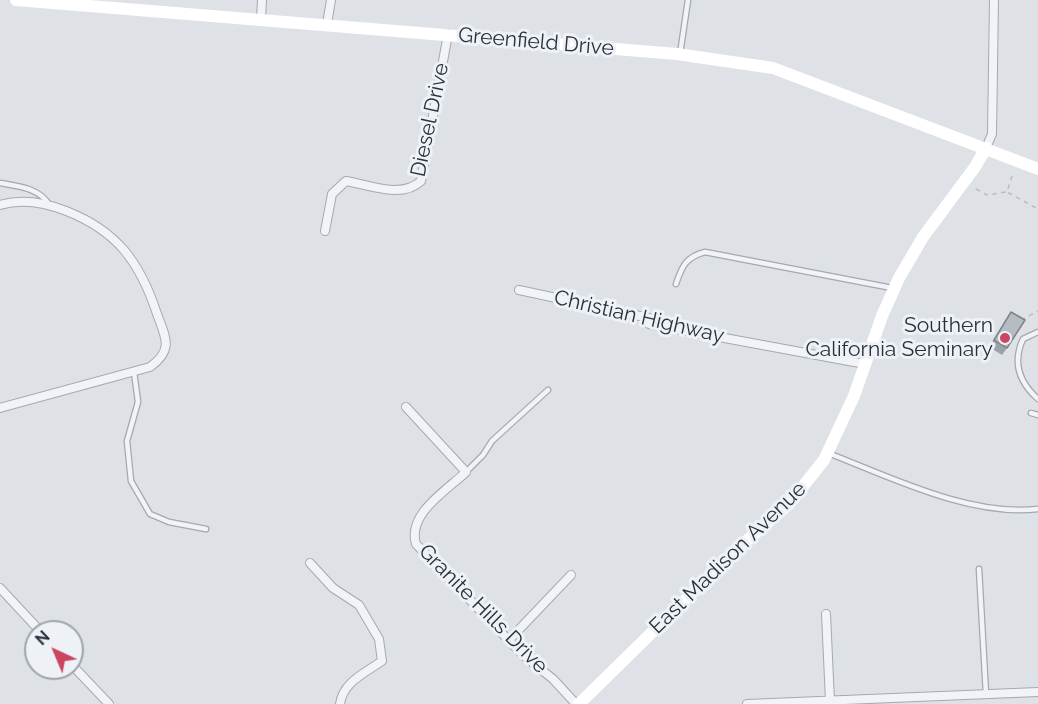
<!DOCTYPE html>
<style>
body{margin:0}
#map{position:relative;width:1038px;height:704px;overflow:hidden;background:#dee2e7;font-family:Raleway,sans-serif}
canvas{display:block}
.north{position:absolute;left:24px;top:620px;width:60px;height:60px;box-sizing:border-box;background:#eef1f5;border:2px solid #9fa4ac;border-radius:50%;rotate:316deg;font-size:16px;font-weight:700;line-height:24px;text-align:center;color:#28313e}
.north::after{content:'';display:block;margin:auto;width:21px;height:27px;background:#ca4662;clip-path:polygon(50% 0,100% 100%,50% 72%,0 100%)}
</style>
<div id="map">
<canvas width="1038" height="704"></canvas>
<div class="north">N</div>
</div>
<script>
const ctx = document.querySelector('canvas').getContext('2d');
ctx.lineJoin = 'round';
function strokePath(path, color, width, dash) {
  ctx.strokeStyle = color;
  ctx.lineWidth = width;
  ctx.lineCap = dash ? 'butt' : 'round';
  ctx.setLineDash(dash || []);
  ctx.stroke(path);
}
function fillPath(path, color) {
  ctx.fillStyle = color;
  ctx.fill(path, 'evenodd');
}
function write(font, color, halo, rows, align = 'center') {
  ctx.font = font + ' Raleway,sans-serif';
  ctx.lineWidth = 6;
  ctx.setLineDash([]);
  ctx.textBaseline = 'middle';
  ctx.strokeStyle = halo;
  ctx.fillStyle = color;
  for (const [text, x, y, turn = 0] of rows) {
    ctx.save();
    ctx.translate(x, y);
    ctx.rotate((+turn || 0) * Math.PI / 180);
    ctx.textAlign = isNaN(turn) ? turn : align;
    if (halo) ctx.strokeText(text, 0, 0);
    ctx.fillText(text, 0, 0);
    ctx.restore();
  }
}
const lane = new Path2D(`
 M680,54L688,0
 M0,183C18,186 40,188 50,206
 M676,284C682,266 686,257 705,252L892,288
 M1038,332L1023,339C1012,363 1020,383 1038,399
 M134,372L138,402L127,441L131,481L150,514L169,522L206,529
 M1031,413L1038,415
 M828,453C890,477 970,517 1038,509
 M466,472L483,455L492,441L548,390
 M979,569L986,694`);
const street = new Path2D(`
 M261,19L262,0
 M327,24L331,0
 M986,148L992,134L994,0
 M0,205C41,193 97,219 124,250C139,268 149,290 156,311C165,337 175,349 150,367L0,408
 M325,231L332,194L346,181C369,185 402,199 421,181L448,34
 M519,290L649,318V324L865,364
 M406,407L466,472C446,491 407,514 416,544L523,655L553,679L576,704
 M310,563L333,588L359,605L379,639L382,661C365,673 343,682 340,704
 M0,588L41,632
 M826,614L830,701
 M509,640L571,575
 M72,665L109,704
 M747,704L1038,692`);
strokePath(lane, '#a4a9b1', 7);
strokePath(street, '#a4a9b1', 10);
strokePath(new Path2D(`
 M1012,176L1007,192L1038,209
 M976,189L987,195L1006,192
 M1021,320L1038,311`), '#b9bdc2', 1.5, [4.5, 4.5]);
strokePath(lane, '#f1f3f6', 4.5);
strokePath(street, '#f1f3f6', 8);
strokePath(new Path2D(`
 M16,0L677,54L773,68L1038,169
 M579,704L736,550L789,504L824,460L854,396L882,316L899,278L923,237L975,167L986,148`), '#fff', 12);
fillPath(new Path2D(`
 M1011,312L1007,348L1002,355L989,347Z`), '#9da2a9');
const building = new Path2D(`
 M1011,312L1025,320L1007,348L994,340Z`);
fillPath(building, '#b6bcc4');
strokePath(building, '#7f8489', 1.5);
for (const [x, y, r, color] of [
 [1005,338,6,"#ca4662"]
]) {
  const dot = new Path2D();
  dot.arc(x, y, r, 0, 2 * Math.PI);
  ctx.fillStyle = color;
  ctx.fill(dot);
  strokePath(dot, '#eef1f5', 2);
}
write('21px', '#28313e', '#eef1f5', [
 ["Greenfield Drive",536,42,5],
 ["Diesel Drive",430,120,-78],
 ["Christian Highway",639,317,13],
 ["East Madison Avenue",728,558,-44],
 ["Granite Hills Drive",483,609,45]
]);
write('21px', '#28313e', '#eef1f5', [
 ["Southern",993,326],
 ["California Seminary",993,350]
], 'right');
</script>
